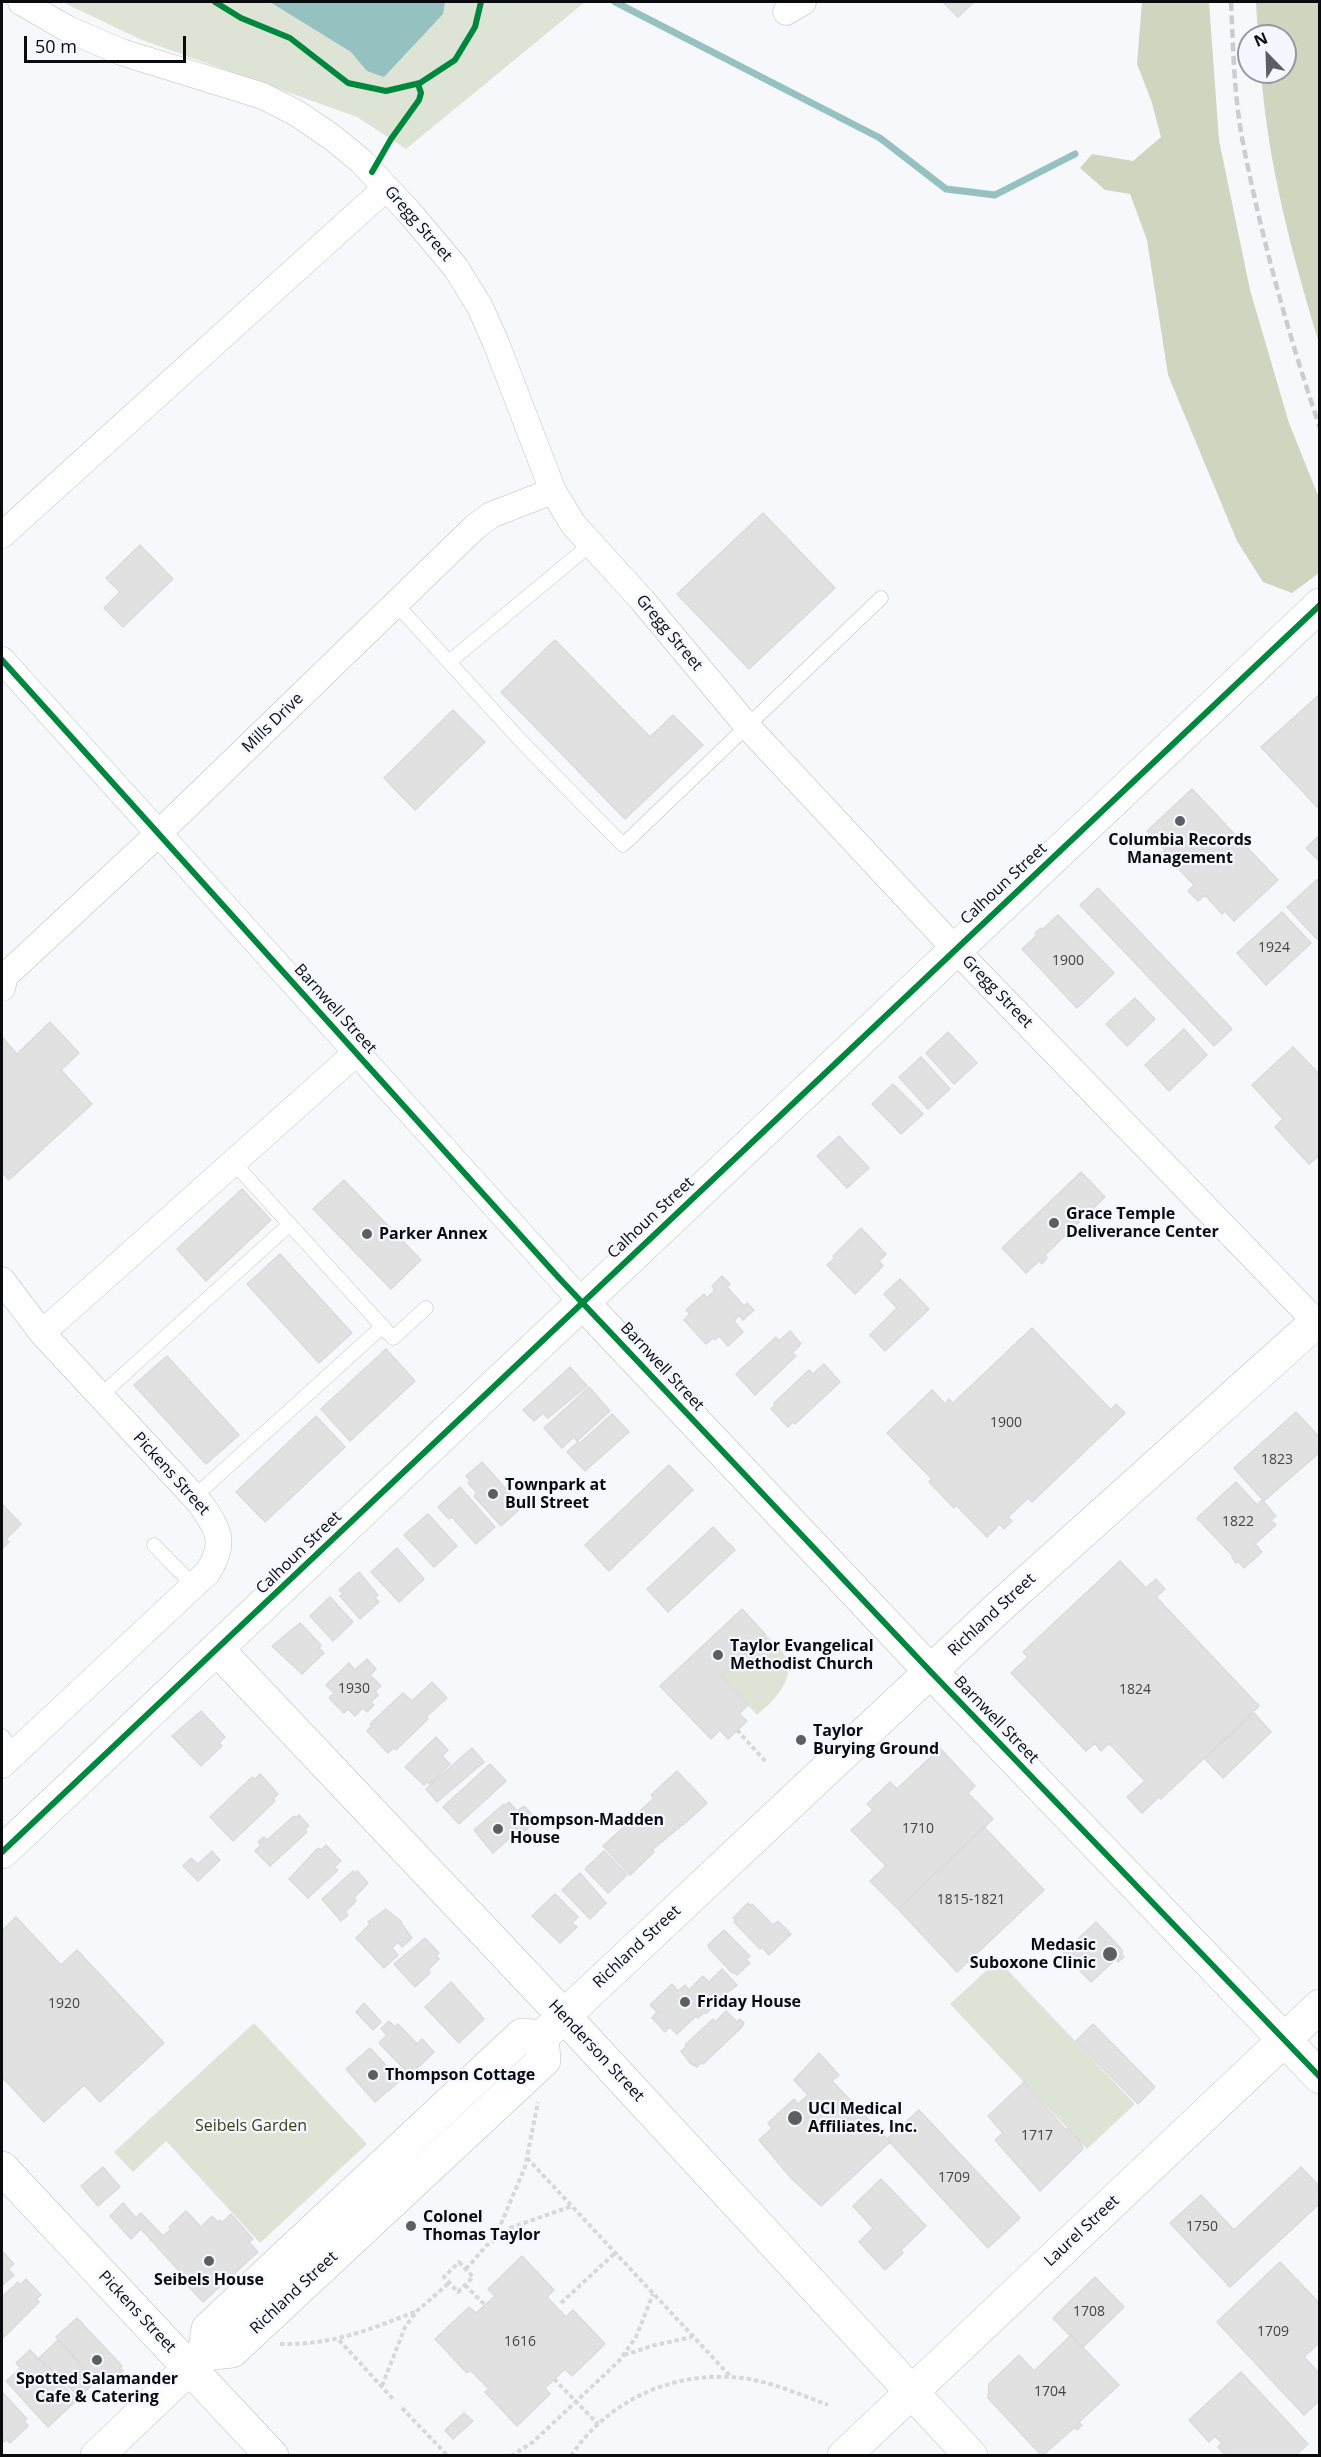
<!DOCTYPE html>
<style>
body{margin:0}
#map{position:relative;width:1321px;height:2457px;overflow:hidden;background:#f7f8fc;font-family:"Open Sans",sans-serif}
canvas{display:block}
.frame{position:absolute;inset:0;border:3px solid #0a0b0e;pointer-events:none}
.north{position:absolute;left:1237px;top:24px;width:60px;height:60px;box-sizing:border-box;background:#f4f7ff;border:2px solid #96999f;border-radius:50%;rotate:337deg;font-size:16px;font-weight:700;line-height:24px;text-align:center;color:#0a0b0e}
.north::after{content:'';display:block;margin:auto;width:21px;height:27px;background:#5d5e61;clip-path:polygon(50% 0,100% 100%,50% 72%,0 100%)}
.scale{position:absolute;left:24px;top:36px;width:162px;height:27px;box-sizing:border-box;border:3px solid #0a0b0e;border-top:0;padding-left:8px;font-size:18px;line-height:21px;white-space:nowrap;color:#0a0b0e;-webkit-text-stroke:4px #f4f7ff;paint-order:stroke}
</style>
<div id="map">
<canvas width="1321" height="2457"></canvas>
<div class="frame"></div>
<div class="north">N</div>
<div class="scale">50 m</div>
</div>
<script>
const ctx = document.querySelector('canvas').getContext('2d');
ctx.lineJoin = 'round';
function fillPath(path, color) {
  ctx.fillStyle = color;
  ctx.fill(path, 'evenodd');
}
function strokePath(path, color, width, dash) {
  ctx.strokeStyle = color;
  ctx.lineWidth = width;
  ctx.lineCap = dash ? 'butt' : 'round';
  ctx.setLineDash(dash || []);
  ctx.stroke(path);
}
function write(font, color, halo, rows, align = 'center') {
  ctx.font = font + ' "Open Sans",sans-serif';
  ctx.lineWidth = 4.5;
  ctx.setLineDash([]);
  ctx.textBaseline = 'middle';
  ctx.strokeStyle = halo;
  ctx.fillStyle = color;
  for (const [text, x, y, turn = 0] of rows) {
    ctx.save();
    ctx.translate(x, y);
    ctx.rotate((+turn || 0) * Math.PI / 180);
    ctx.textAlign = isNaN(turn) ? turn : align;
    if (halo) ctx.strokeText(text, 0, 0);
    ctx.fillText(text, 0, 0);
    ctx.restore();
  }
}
fillPath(new Path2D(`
 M62,2H585L406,149L357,117L142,40Z
 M765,1634C770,1640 777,1645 782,1651C800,1676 775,1700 757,1715L721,1676Z
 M998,1960L1135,2104L1087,2149L950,2004Z
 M254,2023L367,2144L260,2243L166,2141L133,2172L114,2152Z`), '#dee4d5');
fillPath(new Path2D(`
 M1142,2H1209L1219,140L1250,290L1289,423L1319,498V573L1292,593L1263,582L1237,541L1168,375L1147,240L1130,194L1105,190L1080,168L1092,154L1133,161L1161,137L1151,100L1137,64Z
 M1256,2H1319V343C1292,254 1268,165 1261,72H1285V36H1258Z`), '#ced6c0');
fillPath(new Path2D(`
 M270,2H445L443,14L384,77L367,71L351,52Z`), '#96c1c1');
strokePath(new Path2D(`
 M615,2L880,138L946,189L995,195L1075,154`), '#96c1c1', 7);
const building = new Path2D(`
 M943,2H974L958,17Z
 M763,513L835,588L749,669L677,594Z
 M140,545L173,579L123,627L104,608L120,592L106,578Z
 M555,640L650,737L673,715L703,745L625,819L501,692Z
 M1320,694V810L1261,747Z
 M453,710L485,742L415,810L384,778Z
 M1192,789L1278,880L1234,921L1225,911L1222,914L1205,895L1198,901L1188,891L1194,885L1163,852L1165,850L1147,831Z
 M1320,835V862L1306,848Z
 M1320,877V937L1317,939L1287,907Z
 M1098,888L1232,1029L1214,1046L1080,905Z
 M1282,912L1311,943L1266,985L1237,953Z
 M1058,915L1114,973L1077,1008L1022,949L1037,935L1035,933L1041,928L1042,930Z
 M1135,998L1155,1019L1127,1046L1106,1024Z
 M50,1022L79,1053L61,1070L92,1104L9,1180L2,1172V1037L17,1054Z
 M1184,1029L1207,1055L1169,1091L1145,1065Z
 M948,1032L977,1063L954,1084L926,1053Z
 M1293,1047L1320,1075V1155L1309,1164L1275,1127L1283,1119L1252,1085Z
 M921,1057L950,1089L928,1109L899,1077Z
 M893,1084L923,1114L901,1134L872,1104Z
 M839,1136L869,1168L847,1188L817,1156Z
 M1081,1172L1105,1197L1045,1255L1047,1258L1042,1264L1039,1261L1026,1273L1002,1248Z
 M344,1180L421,1260L391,1289L313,1209Z
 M242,1189L271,1220L206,1281L177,1249Z
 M861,1228L886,1254L879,1261L883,1266L855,1294L827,1265L835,1258L833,1256Z
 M280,1254L352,1333L319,1363L247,1284Z
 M722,1276L730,1284L727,1287L744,1306L747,1303L754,1310L743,1320L739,1315L734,1321L743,1332L728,1346L719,1336L715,1340L713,1338L706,1344L684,1320L690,1314L686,1310L704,1294L707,1298L715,1290L712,1286Z
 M900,1279L929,1309L885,1351L870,1335L897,1308L884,1294Z
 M1032,1328L1111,1410L1116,1404L1125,1413L1032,1502L1028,1498L1008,1517L1012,1521L1004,1529L1000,1524L987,1537L956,1505L954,1508L929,1482L932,1479L887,1433L932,1390L945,1404L949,1399L953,1403Z
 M790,1331L801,1344L792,1353L796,1356L755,1395L736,1374L776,1337L779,1341Z
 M386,1349L415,1381L350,1441L321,1409Z
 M167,1356L239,1435L206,1464L134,1385Z
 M824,1364L840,1382L795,1424L793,1422L788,1427L771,1409L775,1405L774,1403L809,1370L813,1374Z
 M570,1367L587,1386L548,1418L543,1413L534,1421L523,1410Z
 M589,1387L610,1411L577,1441L574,1437L562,1448L544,1428Z
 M1296,1412L1320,1438V1452L1264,1501L1234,1468Z
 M612,1414L629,1432L585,1471L567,1452L578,1442L580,1443Z
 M316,1416L345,1447L265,1522L236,1492Z
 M482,1462L522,1507L501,1526L474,1496L477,1493L468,1483L470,1481L466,1476Z
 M669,1465L693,1490L609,1571L585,1545Z
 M1236,1482L1257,1505L1262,1500L1276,1516L1271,1520L1276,1525L1255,1544L1262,1552L1244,1568L1238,1561L1236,1563L1232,1557L1233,1556L1197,1518Z
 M460,1487L495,1527L476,1544L452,1517L449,1519L438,1507Z
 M2,1504L21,1524L6,1539L9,1542L2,1549Z
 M428,1514L457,1546L434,1567L404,1535Z
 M713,1527L735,1550L668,1612L647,1589Z
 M397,1548L424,1579L399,1602L371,1572Z
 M1120,1561L1146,1588L1156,1579L1165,1589L1156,1597L1259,1706L1161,1799L1159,1797L1142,1813L1127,1797L1145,1781L1109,1743L1101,1751L1095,1743L1086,1751L1011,1673L1028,1657L1023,1652Z
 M359,1572L378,1595L375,1598L379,1602L360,1619L340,1596L343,1593L339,1590Z
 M330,1597L353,1622L333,1641L310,1616Z
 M742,1609L765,1634L721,1676L748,1705L739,1714L747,1721L728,1739L720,1730L711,1739L660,1686Z
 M300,1623L321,1645L319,1648L324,1653L302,1674L272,1646Z
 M367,1659L376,1669L370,1675L381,1686L375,1691L378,1695L371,1702L374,1705L367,1712L363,1708L355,1716L348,1709L344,1713L329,1698L334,1693L326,1685L349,1663L355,1670Z
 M432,1682L447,1698L426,1717L428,1719L396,1750L394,1748L388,1753L367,1731L372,1726L370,1724L403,1693L412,1701Z
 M201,1711L225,1737L219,1743L222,1746L201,1766L172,1736Z
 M1254,1713L1271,1732L1223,1778L1205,1759Z
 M436,1737L448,1750L442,1756L450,1764L430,1784L427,1782L424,1785L405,1767Z
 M472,1748L484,1762L437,1802L426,1789Z
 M940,1748L975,1786L968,1793L993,1819L898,1909L870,1881L886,1866L851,1830L873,1810L867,1804L890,1782L897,1789Z
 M490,1764L506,1781L459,1824L443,1807Z
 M677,1771L707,1803L683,1825H679L681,1826L652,1850L654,1852L630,1875L603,1846L627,1824L628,1826L631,1823L629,1821L654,1798L651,1795Z
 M260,1774L278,1794L273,1799L275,1801L233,1841L210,1817L252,1777L255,1779Z
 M509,1802L517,1811L524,1806L537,1820L525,1831L522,1827L493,1853L474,1830L504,1804L505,1806Z
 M299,1815L309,1826L305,1829L307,1832L270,1866L255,1851L261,1845L258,1842L264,1837L267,1840L294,1816L296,1818Z
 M984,1827L1044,1890L957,1972L898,1909Z
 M326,1845L341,1861L334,1867L338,1870L308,1898L289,1879L318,1848L321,1850Z
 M212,1851L220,1860L198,1881L183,1866L191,1858L198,1864Z
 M604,1851L627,1875L608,1893L585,1869Z
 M353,1871L355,1873L357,1871L368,1883L354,1898L356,1901L345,1912L348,1915L341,1921L322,1899Z
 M580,1873L606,1903L590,1919L562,1890Z
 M555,1894L578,1917L572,1923L577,1927L560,1943L532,1916Z
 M748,1903L750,1906L752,1904L773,1925L778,1921L791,1934L769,1955L762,1947L760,1949L734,1922L736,1920L733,1918Z
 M386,1909L402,1922L401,1923L412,1938L402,1947L398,1942L392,1948L398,1955L384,1968L356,1938L370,1924L368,1922Z
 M16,1917L61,1965L77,1950L164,2043L100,2102L84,2085L44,2122L2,2077V1931Z
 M1096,1922L1123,1951L1121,1954L1124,1957L1118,1962L1116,1959L1091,1982L1063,1953Z
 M724,1930L750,1956L746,1959L750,1963L737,1975L734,1972L732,1973L709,1948L708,1945Z
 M425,1938L439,1953L436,1955L439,1959L428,1970L430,1973L415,1987L394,1964Z
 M722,1969L737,1985L709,2008L711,2009L706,2014L705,2012L698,2018L696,2016L677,2034L670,2027L665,2032L652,2018L657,2012L650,2005L672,1984L678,1991L685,1985L689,1990L703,1976L709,1982Z
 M451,1982L484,2019L459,2043L425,2007Z
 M364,2003L381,2022L373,2030L356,2012Z
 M726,2011L737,2022L740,2019L744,2023L742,2027L703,2064L701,2063L697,2067L690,2063L681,2051L686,2047L685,2045L713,2019L715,2022Z
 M389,2021L395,2027L398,2024L417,2044L422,2039L434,2052L410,2075L379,2043L387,2035L381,2029Z
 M1093,2024L1155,2087L1138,2104L1076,2041Z
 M370,2048L400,2081L375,2102L346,2069Z
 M819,2053L839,2075L832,2081L890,2142L821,2206L791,2178L759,2140L772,2128L768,2123L794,2099L798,2104L808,2095L794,2080Z
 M1024,2082L1066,2130L1068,2128L1080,2141L1083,2149L1040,2191L995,2140L1003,2133L988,2116Z
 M919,2110L1020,2218L988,2248L887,2139Z
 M103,2167L120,2187L98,2206L81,2186Z
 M1301,2167L1320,2187V2203L1230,2287L1170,2223L1201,2195L1234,2230Z
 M881,2179L926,2226L901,2250L903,2253L885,2270L859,2242L873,2228L853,2206Z
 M123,2203L136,2218L141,2213L163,2236L171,2229L169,2227L186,2211L201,2227L212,2216L218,2222L220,2220L222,2223L231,2214L253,2239L249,2242L258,2252L203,2302L177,2274L179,2271L141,2229L131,2239L110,2216Z
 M2,2251L14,2264L8,2269L14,2275L2,2286Z
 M522,2256L554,2290L547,2297L566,2317L573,2310L605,2344L572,2376L565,2369L545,2388L550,2394L517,2426L485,2392L489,2389L470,2370L467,2373L435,2339L469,2307L476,2313L495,2296L488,2289Z
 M1280,2262L1320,2304V2342L1304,2357L1320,2374V2400L1304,2415L1217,2322Z
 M1095,2277L1124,2307L1082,2348L1053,2318Z
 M26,2279L41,2295L36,2299L39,2302L2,2339V2297L18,2282L20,2285Z
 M77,2318L122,2366L120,2368L123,2371L109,2384L106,2380L101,2385L56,2337Z
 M1071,2335L1119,2385L1079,2422L1082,2425L1077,2430L1075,2427L1042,2456L988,2398L989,2384L1019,2355L1034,2371Z
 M58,2340L95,2382L79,2397L39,2358Z
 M30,2350L77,2400L48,2427L6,2381L21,2368L16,2363Z
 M1241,2372L1308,2444L1295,2456H1226L1218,2447L1222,2443L1215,2436L1209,2442L1189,2420Z
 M2,2392L27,2419L24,2421L28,2426L10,2443L6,2439L4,2442L2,2439Z
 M464,2413L473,2421L453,2439L445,2430Z`);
fillPath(building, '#e2e1e1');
strokePath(building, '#dcdadc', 1.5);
const service = new Path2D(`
 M396,604L521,741L623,845L881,598
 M449,662L591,544
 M233,1162L393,1338L426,1308
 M100,1396L290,1224
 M194,1497L383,1326
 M154,1545L193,1585
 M2,1736L16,1752`);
const minor = new Path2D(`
 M21,2L66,28L121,52L263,96L298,114L333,138L361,161L409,212L456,268L480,307L496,343L553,491L573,524L642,600L748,727L955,949L1320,1326
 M786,12L803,2
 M2,535L386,188
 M2,660L582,1302
 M2,988L5,976L159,833L475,527L491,515L553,491
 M2,1280L42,1333L200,1503C219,1530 227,1543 207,1573L2,1765
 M42,1333L356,1053`);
const tertiary = new Path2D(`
 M582,1302L931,1672L1320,2077
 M217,1649L564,2016L971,2456
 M2,1852L1320,605
 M2,2168L272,2456
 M204,2354L208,2329L522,2035L542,2037
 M97,2456L204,2354L232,2351L544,2060L542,2037L564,2016L997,1609L1316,1322
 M844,2456L1320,2006`);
strokePath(service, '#bebfc2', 15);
strokePath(minor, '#bebfc2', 27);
strokePath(tertiary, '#bebfc2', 34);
strokePath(new Path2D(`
 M737,1730L766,1762
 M527,2158L731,2377
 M495,2238L525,2167L538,2102
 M459,2262L473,2277L458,2292L444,2277Z
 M466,2269L486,2246L510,2228L572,2206
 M465,2285L485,2305
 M561,2303L615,2253
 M339,2340L393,2399
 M280,2344C333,2345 369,2330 417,2311
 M624,2355L655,2345L692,2337
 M554,2379L598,2424
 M382,2386L405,2327L417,2311L449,2283
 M402,2408L448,2456
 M511,2456L533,2442L619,2361L636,2337L653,2294
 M571,2456C610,2397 680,2368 749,2379C776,2384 802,2395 828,2405`), '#d8d8d9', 4, [4.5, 3]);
strokePath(service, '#fefeff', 14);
strokePath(minor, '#fefeff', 26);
strokePath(tertiary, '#fefeff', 33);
strokePath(new Path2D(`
 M1231,2C1233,47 1234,93 1242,138C1261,236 1288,334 1320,428`), '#cccdce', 4.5, [9, 4.5]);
strokePath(new Path2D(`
 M215,2L241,18L290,38L348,83L386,91L420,83L455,60L475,27L481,2
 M372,172L391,139L419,100L421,93L418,84
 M2,660L559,1278L931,1672L1320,2077
 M2,1852L1320,605`), '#00873e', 6);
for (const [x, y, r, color] of [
 [1180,821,6,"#5d5e61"],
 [1054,1223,6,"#5d5e61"],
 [367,1234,6,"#5d5e61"],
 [493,1494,6,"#5d5e61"],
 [718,1655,6,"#5d5e61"],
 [801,1740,6,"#5d5e61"],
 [498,1829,6,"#5d5e61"],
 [1110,1954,8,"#5d5e61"],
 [685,2002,6,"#5d5e61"],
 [373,2075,6,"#5d5e61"],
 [795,2118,8,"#5d5e61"],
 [411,2226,6,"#5d5e61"],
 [209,2261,6,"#5d5e61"],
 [97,2360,6,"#5d5e61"]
]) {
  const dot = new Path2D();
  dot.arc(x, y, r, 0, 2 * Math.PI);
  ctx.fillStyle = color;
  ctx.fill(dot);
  strokePath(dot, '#f4f7ff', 2);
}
write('14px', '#424345', null, [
 ["1924",1274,948],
 ["1900",1068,961],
 ["1900",1006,1423],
 ["1823",1277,1460],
 ["1822",1238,1522],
 ["1930",354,1689],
 ["1824",1135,1690],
 ["1710",918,1829],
 ["1815-1821",971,1900],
 ["1920",64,2004],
 ["1717",1037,2136],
 ["1709",954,2178],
 ["1750",1202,2227],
 ["1708",1089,2312],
 ["1709",1273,2332],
 ["1616",520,2342],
 ["1704",1050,2392]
]);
write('16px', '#0a0b0e', '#f4f7ff', [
 ["Gregg Street",418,224,49],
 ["Gregg Street",669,633,50],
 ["Mills Drive",273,723,-44],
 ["Calhoun Street",1004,884,-43],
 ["Gregg Street",997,992,46],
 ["Barnwell Street",335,1009,48],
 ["Calhoun Street",651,1218,-43],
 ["Barnwell Street",662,1367,47],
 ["Pickens Street",171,1474,48],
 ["Calhoun Street",299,1553,-44],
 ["Richland Street",992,1615,-43],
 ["Barnwell Street",996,1720,46],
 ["Richland Street",637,1947,-43],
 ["Henderson Street",596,2051,47],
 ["Laurel Street",1082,2231,-43],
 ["Richland Street",294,2293,-43],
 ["Pickens Street",137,2312,47]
]);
write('bold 16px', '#0a0b0e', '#f4f7ff', [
 ["Columbia Records",1180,840,"center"],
 ["Management",1180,858,"center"],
 ["Grace Temple",1066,1214],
 ["Deliverance Center",1066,1232],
 ["Parker Annex",379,1234],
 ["Townpark at",505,1485],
 ["Bull Street",505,1503],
 ["Taylor Evangelical",730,1646],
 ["Methodist Church",730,1664],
 ["Taylor",813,1731],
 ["Burying Ground",813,1749],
 ["Thompson-Madden",510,1820],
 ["House",510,1838],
 ["Medasic",1096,1945,"right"],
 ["Suboxone Clinic",1096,1963,"right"],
 ["Friday House",697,2002],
 ["Thompson Cottage",385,2075],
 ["UCI Medical",808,2109],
 ["Affiliates, Inc.",808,2127],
 ["Colonel",423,2217],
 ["Thomas Taylor",423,2235],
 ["Seibels House",209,2280,"center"],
 ["Spotted Salamander",97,2379,"center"],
 ["Cafe & Catering",97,2397,"center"]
], 'left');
write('16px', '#354210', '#f4f7ff', [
 ["Seibels Garden",251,2126]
]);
</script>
